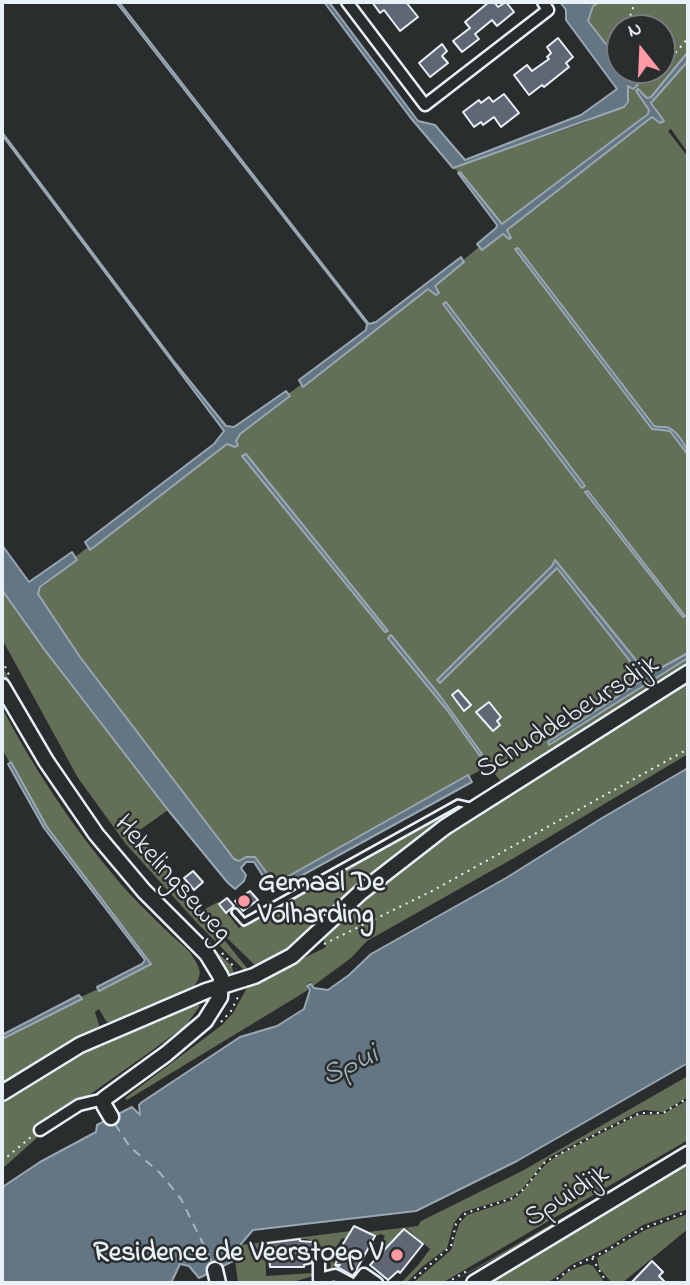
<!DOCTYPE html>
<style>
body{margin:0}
#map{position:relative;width:690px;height:1285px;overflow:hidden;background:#2a2d2e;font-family:"Indie Flower",sans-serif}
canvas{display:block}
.frame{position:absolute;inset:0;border:4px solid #e8f1f8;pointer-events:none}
.north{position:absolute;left:606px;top:14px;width:70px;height:70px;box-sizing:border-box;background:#2a2d2e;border:2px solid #767b7f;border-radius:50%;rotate:342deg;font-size:19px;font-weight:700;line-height:28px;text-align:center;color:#e8f1f8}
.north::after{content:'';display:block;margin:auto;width:24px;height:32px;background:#ff9aa2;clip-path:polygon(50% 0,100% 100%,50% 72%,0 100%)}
</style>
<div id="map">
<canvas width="690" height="1285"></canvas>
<div class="frame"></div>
<div class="north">N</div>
</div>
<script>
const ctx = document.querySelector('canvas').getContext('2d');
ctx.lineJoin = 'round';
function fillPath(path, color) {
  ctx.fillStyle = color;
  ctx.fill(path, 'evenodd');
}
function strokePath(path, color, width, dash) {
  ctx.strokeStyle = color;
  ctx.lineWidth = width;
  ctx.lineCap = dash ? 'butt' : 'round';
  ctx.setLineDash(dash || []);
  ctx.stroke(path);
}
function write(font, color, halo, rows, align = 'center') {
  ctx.font = font + ' "Indie Flower",sans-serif';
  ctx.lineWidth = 5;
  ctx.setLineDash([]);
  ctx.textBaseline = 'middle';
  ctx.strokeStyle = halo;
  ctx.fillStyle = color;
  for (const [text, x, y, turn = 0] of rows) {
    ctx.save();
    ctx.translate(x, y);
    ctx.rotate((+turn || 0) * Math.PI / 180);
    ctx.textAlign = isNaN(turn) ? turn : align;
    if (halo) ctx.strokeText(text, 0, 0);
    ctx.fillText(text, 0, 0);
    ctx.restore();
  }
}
fillPath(new Path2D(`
 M600,2H688V52L651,97L647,98L638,89L649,110L648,113L501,224L460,173L453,168L584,123L628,102L629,85L626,70H662V28H620V62L588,21L593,6Z
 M688,61V153L671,129L668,131L688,157V450L669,427L654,426L518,248L515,249L652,428L670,431L688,455V653L648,675L555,561L552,566L437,680L440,682L557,568L644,679L549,745L688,658V669L503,784L488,766L277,882L272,880L255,857L239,861L234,860L80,657L37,591L77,560L75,557L88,547L90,549L227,444L238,445L236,441L240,434L290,397L288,394L302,384L304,386L428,289L436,295L435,286L437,282L479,247L482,250L503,234L509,239L507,230L653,117L661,123L663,120L652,102ZM446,302L584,486L582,487L443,304ZM246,454L388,630V631L385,632L242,457ZM589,491L685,616L683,617L586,493ZM391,635L440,696L480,755Z
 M2,590L44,649L168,810L137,832L251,973L244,970L198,924L126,844L78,778L2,639Z
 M2,666C38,735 79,804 129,864C160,901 197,933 232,966L234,975C220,968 209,948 198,936C174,913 147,890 126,864C78,805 37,739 2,671Z
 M688,681V754L514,858L367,941L351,958L313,986L311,982L306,985L308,990L290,1001L127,1100L125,1098L222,1025L233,1013L248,986L326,947L323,937L330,930C437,830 565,759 688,681Z
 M2,708C33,767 72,826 115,877C132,898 152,916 171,935C180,943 190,950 196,962C203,974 199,980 191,990L113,1024L106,1021L99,1009L95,1012L99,1025L97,1031L2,1087V1039L81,997L151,964L47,827L31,801L2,749Z
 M457,807L459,810L358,888L287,951L259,969L227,938L205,909L218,902L239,928L442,813Z
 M193,1003L200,1006L186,1025L154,1049L92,1093L37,1128L40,1135L2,1169V1100L75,1056Z
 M688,1076V1097L663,1112L645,1110L637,1112L598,1132L548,1158L523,1188L512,1197L463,1212L454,1223L447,1248L422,1267L406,1283H401L419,1264L430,1249L406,1228L380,1254L381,1256L373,1267L370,1266L385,1236L381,1234L376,1236L368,1232L418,1226L421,1221L522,1171Z
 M688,1100V1140L442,1283H413L451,1250L459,1224L467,1215L510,1201L518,1196L545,1165L558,1155L638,1115L663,1114Z
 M688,1145V1148L578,1213L450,1283Z
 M688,1162V1209L643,1225L610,1246L571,1265L548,1283H485Z
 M688,1214V1229L622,1283H612L599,1268L597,1258L645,1230Z
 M351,1231L347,1239L342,1238L332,1253L334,1265L332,1271L325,1273L331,1267L329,1251L322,1254L320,1244L307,1239L283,1240L282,1242L265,1244L266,1276L313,1273L316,1275L290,1283H238L235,1260L240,1245Z
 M587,1264L593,1266L605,1283H556L569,1271Z`), '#637057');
const water = new Path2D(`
 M116,2H119L369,324L376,322L461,257L464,262L435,286L439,293L436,295L428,289L303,387L299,380L366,330L367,324Z
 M324,2H329L418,121L435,125L465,160L581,115L617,89L566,20V10L560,2H600L593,6L588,21L620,62V70H626L638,85L633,89L628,86V102L624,107L453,168L410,117Z
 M688,52V61L651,103L664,121L660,123L652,117L507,230L511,238L509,239L503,234L482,250L477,244L496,228L497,225L458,173L460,172L502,224L648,114L649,110L636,91L638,89L647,98L651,97Z
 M2,132L176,364L226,426L234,427L286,391L290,396L240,434L236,441L238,445L235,447L227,444L90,550L85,542L214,444L224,431L2,135Z
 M518,248L654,426C658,427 662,427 666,427C675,428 687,446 688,455L670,431L652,429L515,249Z
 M446,302L585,486L582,488L443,304Z
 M246,454L388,631L385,632L242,456Z
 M588,491L685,616L683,617L585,492Z
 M2,545L29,582L72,552L77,560L40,587L38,594L80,657L234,859L239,861L246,857H255L272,880L278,882L468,775L472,782L279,888L275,889L266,881L254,862H246L241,868L246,875L244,881L235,889L228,883L168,810L44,649L2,590Z
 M555,560L648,675L688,653V658L549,745L548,742L644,679L557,568L440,683L437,680L552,566Z
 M391,635L440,696L482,754L480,756L447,710L388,638Z
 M11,762L47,827L151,964L99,991L97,987L142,964L145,960L44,828L8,764Z
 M688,768V1063L517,1161L416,1211L253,1230L240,1245L235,1260L199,1278L189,1266L180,1264L171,1283H2V1188L4,1186L40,1162L96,1132L97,1125L132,1107L140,1115L139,1105L142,1102L240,1037L277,1026L304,1009L310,990L307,986L311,984L314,988L328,990L349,975L371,954L506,878L602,818Z
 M79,995L82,999L2,1039V1035Z`);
fillPath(water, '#647684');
strokePath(water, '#99a7b2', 2);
strokePath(new Path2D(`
 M115,1124L130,1147L160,1173L181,1199L213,1264`), '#a6b4be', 2, [9, 7]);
const building = new Path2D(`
 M372,2H406L418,17L400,31L384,10L380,13Z
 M489,2H494L498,7L506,2L514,12L497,26L492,20L475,34L479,39L462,52L453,41L470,28L465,22Z
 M558,38L573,57L566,63L569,67L544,87L542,85L529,95L514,75L527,65L532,71L549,59L547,57L551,53L547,47Z
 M442,44L447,51L442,56L448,63L430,77L419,63Z
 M504,94L519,113L501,127L494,117L483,125L481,122L474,127L463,112L479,100L481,103L489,97L493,102Z
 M458,690L471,705L464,711L452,695Z
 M489,702L501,717L497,721L500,725L493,731L476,712Z
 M193,871L203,882L194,890L184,878Z
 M250,891L258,900L243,911L235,901Z
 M227,898L234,906L226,913L219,904Z
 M354,1226L375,1236L353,1276L336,1266L340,1265H335L339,1255L337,1254Z
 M404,1229L423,1244L400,1273L398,1271L388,1280L370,1265Z
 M300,1239V1241L313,1242L312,1263L304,1265V1267H270L268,1243Z
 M652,1261L663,1272L659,1276L666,1283H631Z`);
fillPath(building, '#616675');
strokePath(building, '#e8f1f8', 2);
const lane = new Path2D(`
 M235,912L244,922L458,803L471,806`);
const street = new Path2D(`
 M347,2L425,105L548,10L543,2
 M40,1130L79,1105L104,1099
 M319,1256V1279
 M320,1283L319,1279L335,1275L350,1283
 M357,1283L364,1274L377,1283`);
const secondary = new Path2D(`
 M2,686L46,761L96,834L144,891L207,954L221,977L220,997L205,1021L166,1054L104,1099V1105L111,1117
 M2,1093L80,1045L206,991L254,976L292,956L360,893L445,827L688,673
 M215,1270L218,1283
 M474,1283L688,1154`);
strokePath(lane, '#e8f1f8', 10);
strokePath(street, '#e8f1f8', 15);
strokePath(secondary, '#e8f1f8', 19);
strokePath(new Path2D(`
 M624,28L628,23L635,2
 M620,33V45
 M662,69L688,38
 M635,70L643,79H652L661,70
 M2,660L9,675
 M324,944L432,891L688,749
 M222,953L236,969
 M221,1022L231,1011L239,995
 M2,1161L31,1137
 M592,1258L607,1283
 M409,1283L451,1246L456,1224L466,1213L513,1198L525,1188L545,1162L602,1131L640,1113H663L688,1098
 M446,1283L467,1271
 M551,1283L576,1265L608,1250L639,1230L688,1211`), '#e8f1f8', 2, [2, 5]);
strokePath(lane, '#2a2d2e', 4.5);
strokePath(street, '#2a2d2e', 10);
strokePath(secondary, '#2a2d2e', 14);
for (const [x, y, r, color] of [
 [244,901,7,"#ff9aa2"],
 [397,1255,7,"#ff9aa2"]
]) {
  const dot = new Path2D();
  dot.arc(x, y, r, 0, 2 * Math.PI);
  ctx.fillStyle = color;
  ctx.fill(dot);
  strokePath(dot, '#2a2d2e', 2.5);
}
write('28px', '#e8f1f8', '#2a2d2e', [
 ["Schuddebeursdijk",569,719,-32],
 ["Hekelingseweg",171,880,48],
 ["Spuidijk",568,1198,-32]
]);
write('bold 28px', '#e8f1f8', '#2a2d2e', [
 ["Gemaal De",258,885],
 ["Volharding",258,917],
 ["Residence de Veerstoep V",383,1255,"right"]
], 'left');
write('italic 30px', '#a6b4be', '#2a2d2e', [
 ["Spui",351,1068,-25]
]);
</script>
